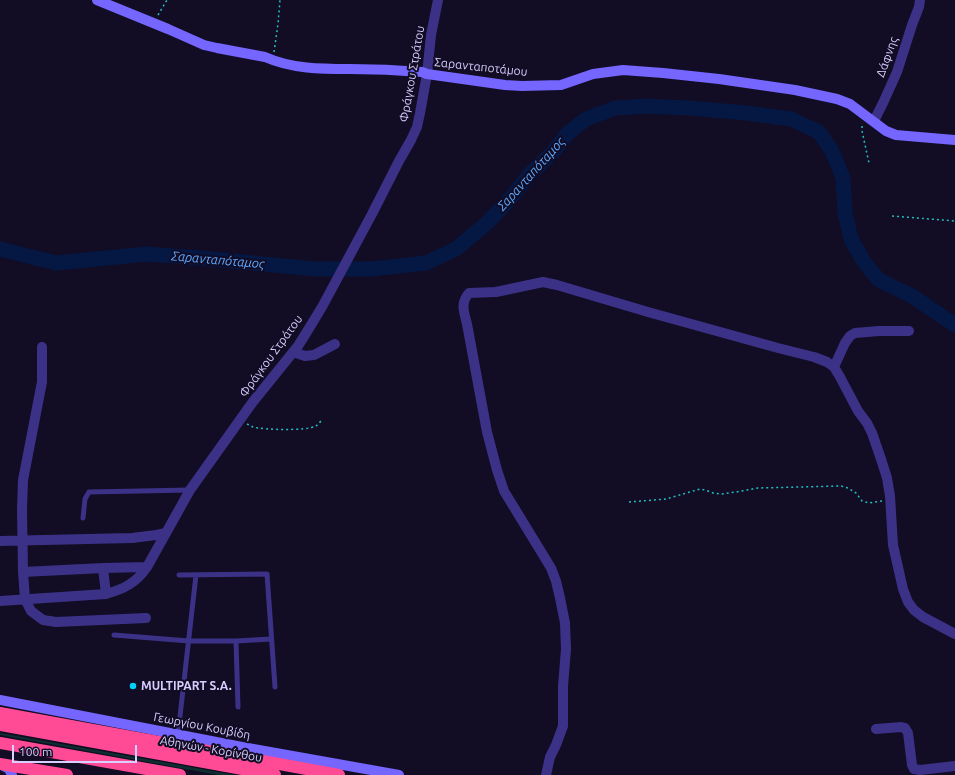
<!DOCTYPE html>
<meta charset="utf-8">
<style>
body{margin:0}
#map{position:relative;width:955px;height:775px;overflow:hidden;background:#120c24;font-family:Ubuntu,sans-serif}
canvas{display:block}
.scale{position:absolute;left:12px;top:745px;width:125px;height:18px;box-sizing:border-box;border:2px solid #d8cfff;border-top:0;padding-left:5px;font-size:12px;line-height:14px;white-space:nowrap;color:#d8cfff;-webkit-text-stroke:3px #120c24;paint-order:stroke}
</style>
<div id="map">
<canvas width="955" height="775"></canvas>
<div class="scale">100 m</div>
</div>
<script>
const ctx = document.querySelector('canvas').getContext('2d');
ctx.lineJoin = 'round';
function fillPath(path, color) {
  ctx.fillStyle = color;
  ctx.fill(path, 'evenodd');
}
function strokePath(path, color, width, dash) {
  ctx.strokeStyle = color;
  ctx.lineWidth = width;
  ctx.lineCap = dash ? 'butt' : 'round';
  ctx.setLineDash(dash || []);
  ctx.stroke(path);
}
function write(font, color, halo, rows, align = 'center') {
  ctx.font = font + ' Ubuntu,sans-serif';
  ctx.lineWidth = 4;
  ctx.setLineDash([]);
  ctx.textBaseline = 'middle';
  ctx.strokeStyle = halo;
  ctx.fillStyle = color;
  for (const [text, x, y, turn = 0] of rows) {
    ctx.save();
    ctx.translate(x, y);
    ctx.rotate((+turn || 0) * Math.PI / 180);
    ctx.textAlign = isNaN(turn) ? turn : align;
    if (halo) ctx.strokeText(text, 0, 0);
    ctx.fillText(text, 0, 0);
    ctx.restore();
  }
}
fillPath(new Path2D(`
 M0,733L235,775H218L0,735Z`), '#0e2e2f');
strokePath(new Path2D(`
 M0,249L56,263L147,254L201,258L314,269H371L426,263L456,249L487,223L510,199L530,174L553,152L568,133L586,119L615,108L647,106L688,108L747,113L791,119L819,132L832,151L843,178L845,213L851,239L864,262L879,280L912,296L955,325`), '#051844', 15);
strokePath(new Path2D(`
 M158,15L167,0
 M274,52L278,24L280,0
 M862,126V131L869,163
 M892,216L955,221
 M247,424C249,425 251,426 253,427C264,430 307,431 316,426C319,424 321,421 322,419
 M629,502L666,499L700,489L705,490L713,493L721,494L736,492L758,488L841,486L848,488L856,493L862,501L869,503L882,501`), '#22bfc0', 1.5, [2, 3]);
strokePath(new Path2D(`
 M83,518L85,499L89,492L190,490
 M179,575L267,574L275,687
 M114,635L189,641H236L271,639
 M236,641L238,707
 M178,734L196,575`), '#3b3288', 5);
strokePath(new Path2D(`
 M874,121L883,103L897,72L912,25L919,7L920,0
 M42,347V382L23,480L22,509L23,572L25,599L31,611L43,620L56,622L146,618
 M293,352L305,356L314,355L335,344
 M834,367L845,343L850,336L855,333L879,331H909
 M0,541L132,538L156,535L166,533
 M103,568L106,594
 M23,572L103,568L147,567
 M0,601L106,594C124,589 136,583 147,567L190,490L252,403L298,346L308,330L322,307L372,214L399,161L411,140L417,127L420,113L427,74L431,35L438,0
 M876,729L901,727L905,728L908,733L912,765L914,769L920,770L955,766
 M546,775L550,757L556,745L563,726V686L566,649L565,623L560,598L556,581L551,568L504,491L497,470L487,432L467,324C464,312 460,303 469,293L496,292L543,282L557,285L648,312L778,348L814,357L827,362L834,367L840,377L858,411L867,423L872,433L881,459L887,478L890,496L893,545L903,589L908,602L914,610L923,617L955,634`), '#3b3288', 10);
strokePath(new Path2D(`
 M97,0L168,29L204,45L217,48L265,57C292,69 321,69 350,69C374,69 398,70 422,72L427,74L505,85L522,86L561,85L593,74L623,70L663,73L719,79L795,90L837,99L850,104L886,131L896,135L955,140
 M0,700L242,747L399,775
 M0,764L9,769L12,775`), '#7466ff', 10);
strokePath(new Path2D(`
 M0,713L339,775
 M0,725L275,775
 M0,743L180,775
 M0,764L67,775`), '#ff4a95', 12);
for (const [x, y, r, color] of [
 [133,686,4,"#00d1fa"]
]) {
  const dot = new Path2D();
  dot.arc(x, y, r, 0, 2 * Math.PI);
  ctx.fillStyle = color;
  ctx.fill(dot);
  strokePath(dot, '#120c24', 1.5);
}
write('12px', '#d8cfff', '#120c24', [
 ["Δάφνης",887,57,-70],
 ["Σαρανταποτάμου",481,67,6],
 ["Φράγκου Στράτου",412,74,-80],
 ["Φράγκου Στράτου",271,356,-54],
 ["Γεωργίου Κουβίδη",202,726,11],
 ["Αθηνών - Κορίνθου",211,749,10]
]);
write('bold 12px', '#d8cfff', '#120c24', [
 ["MULTIPART S.A.",141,686]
], 'left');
write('italic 13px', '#5da9ff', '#120c24', [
 ["Σαρανταπόταμος",531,174,-48],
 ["Σαρανταπόταμος",218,260,5]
]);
</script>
